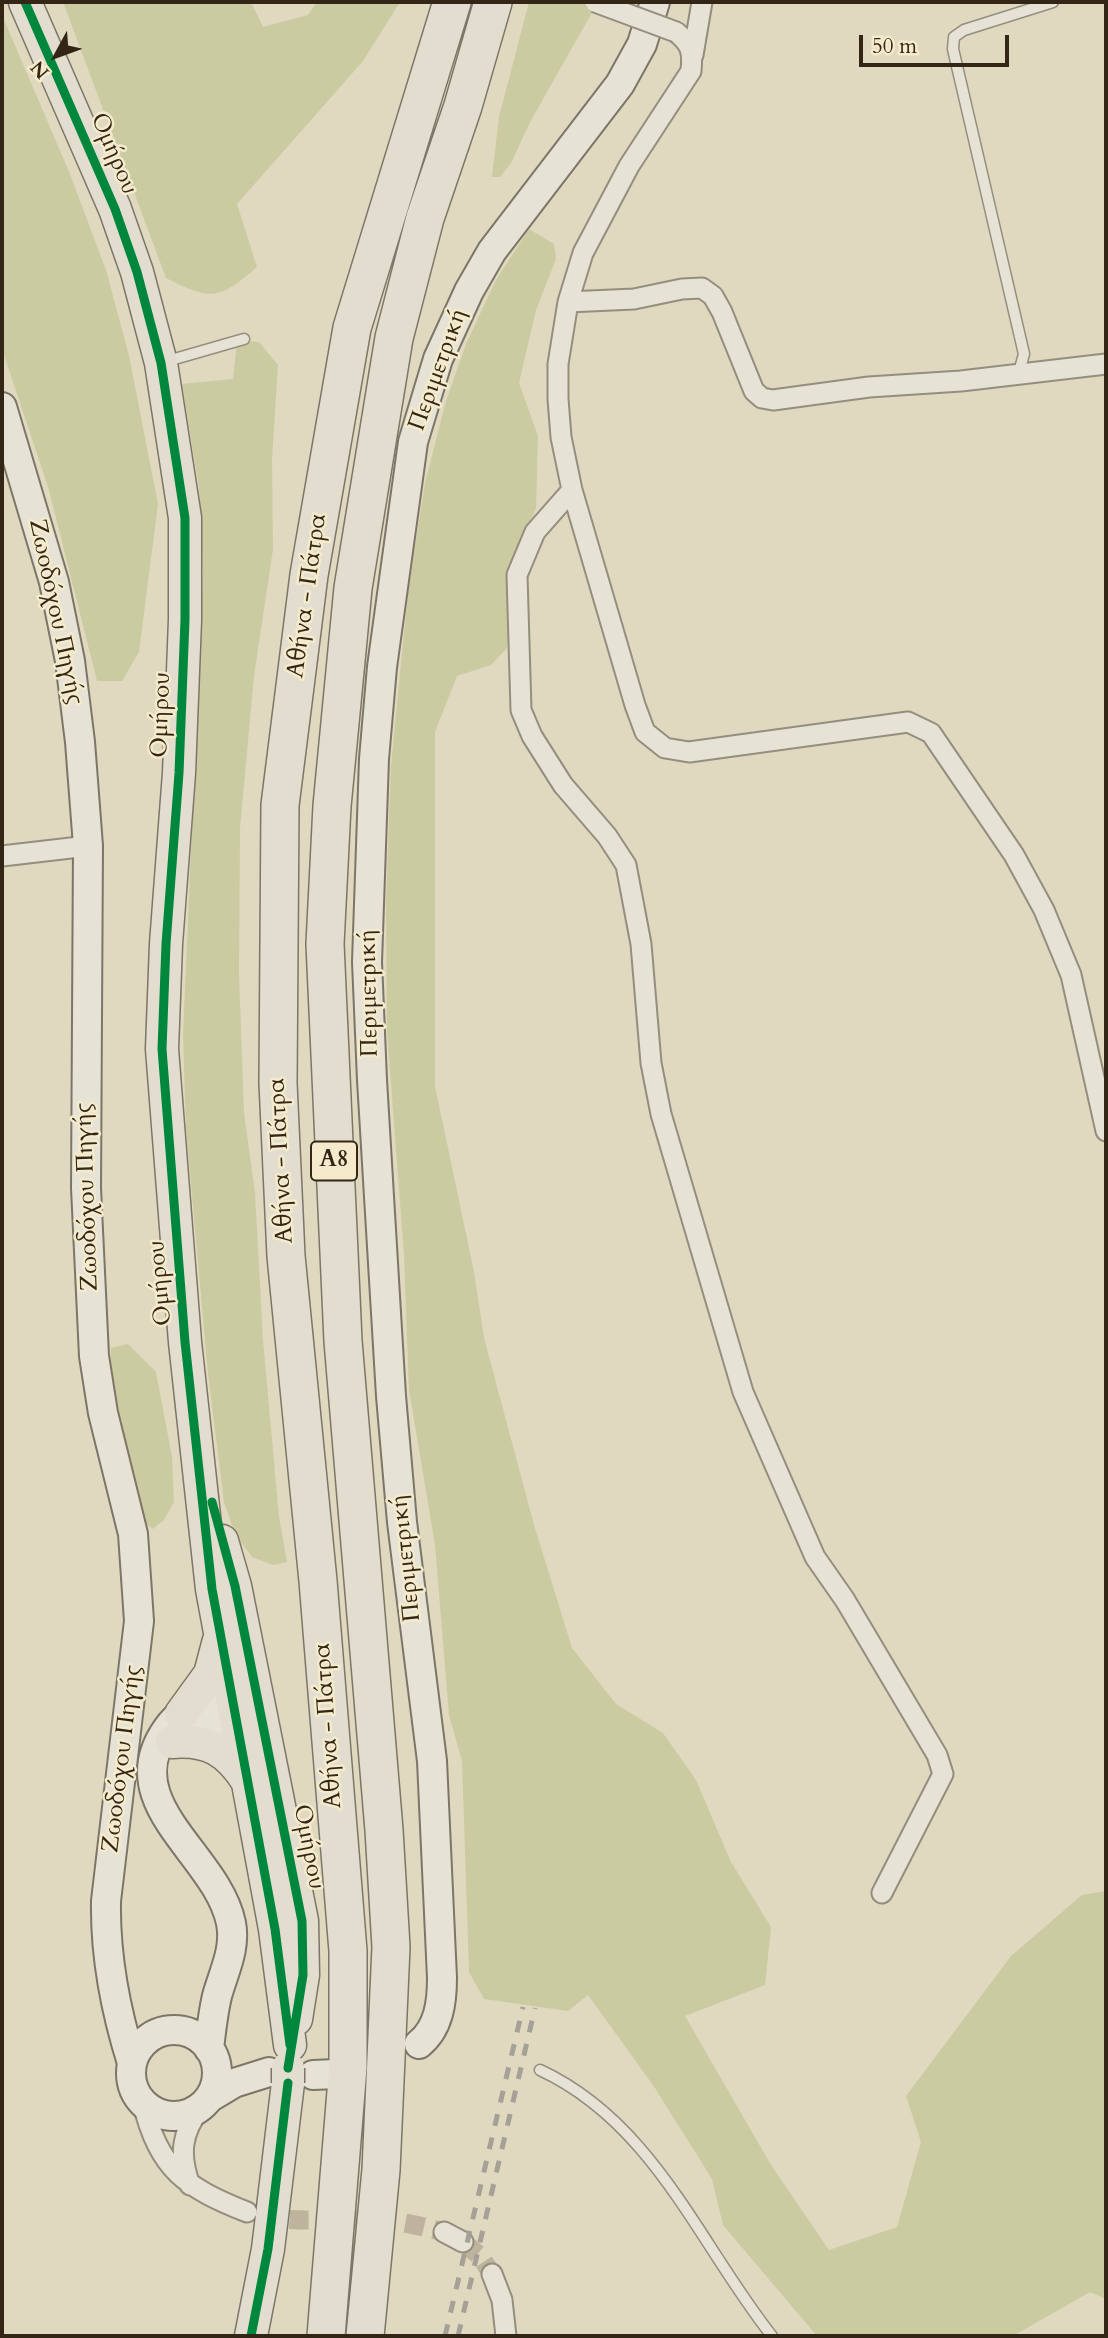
<!DOCTYPE html>
<meta charset="utf-8">
<style>
body{margin:0}
#map{position:relative;width:1108px;height:2338px;overflow:hidden;background:#e0d8bf;font-family:Cardo,serif}
canvas{display:block}
.frame{position:absolute;inset:0;border:4px solid #342616;pointer-events:none}
.north{position:absolute;left:21px;top:21px;width:70px;height:70px;-webkit-text-stroke:5px #f4eacc;paint-order:stroke;rotate:229deg;font-size:19px;font-weight:700;line-height:28px;text-align:center;color:#342616}
.north::after{content:'';display:block;margin:auto;width:24px;height:32px;background:#342616;clip-path:polygon(50% 0,100% 100%,50% 72%,0 100%)}
.scale{position:absolute;left:859px;top:35px;width:150px;height:32px;box-sizing:border-box;border:4px solid #342616;border-top:0;padding-left:9px;font-size:21px;line-height:24px;white-space:nowrap;color:#342616;-webkit-text-stroke:5px #f4eacc;paint-order:stroke}
</style>
<div id="map">
<canvas width="1108" height="2338"></canvas>
<div class="frame"></div>
<div class="north">N</div>
<div class="scale">50 m</div>
</div>
<script>
const ctx = document.querySelector('canvas').getContext('2d');
ctx.lineJoin = 'round';
function fillPath(path, color) {
  ctx.fillStyle = color;
  ctx.fill(path, 'evenodd');
}
function strokePath(path, color, width, dash) {
  ctx.strokeStyle = color;
  ctx.lineWidth = width;
  ctx.lineCap = dash ? 'butt' : 'round';
  ctx.setLineDash(dash || []);
  ctx.stroke(path);
}
function write(font, color, halo, rows, align = 'center') {
  ctx.font = font + ' Cardo,serif';
  ctx.lineWidth = 5;
  ctx.setLineDash([]);
  ctx.textBaseline = 'middle';
  ctx.strokeStyle = halo;
  ctx.fillStyle = color;
  for (const [text, x, y, turn = 0] of rows) {
    ctx.save();
    ctx.translate(x, y);
    ctx.rotate((+turn || 0) * Math.PI / 180);
    ctx.textAlign = isNaN(turn) ? turn : align;
    if (halo) ctx.strokeText(text, 0, 0);
    ctx.fillText(text, 0, 0);
    ctx.restore();
  }
}
fillPath(new Path2D(`
 M63,2H251L263,27L308,15L317,2H400L363,61L237,204L257,267C219,300 211,301 166,278Z
 M529,2H598L530,122L511,163L500,177H492L499,117Z
 M2,15L70,174L106,270L129,356L158,504L139,652L122,681H97L49,490L2,349Z
 M529,229L554,244L556,259L536,310L519,383L538,436L536,508L516,554L507,648L491,665L457,676L435,732V1086L474,1272L484,1338L534,1525L572,1648L616,1704L663,1733L696,1780L731,1862L771,1927L765,1985L685,2016L771,2165L829,2250L897,2227L921,2142L906,2096L1011,1956L1082,1895L1106,1891V2299L1090,2292L1013,2336H817L723,2225L712,2179L655,2088L588,1995L568,2011L484,1999L469,1972L462,1761L449,1715L435,1545L409,1390L404,1255L387,1031L386,901L391,766L408,592L425,483L446,401L466,344L496,280Z
 M237,341L259,342L278,365L272,459L273,549L254,676L240,828L239,975L244,1113L255,1193L263,1340L279,1517L287,1562L273,1565L252,1557L235,1534L224,1502L208,1374L186,1128L183,1035L203,572L199,488L182,384L233,379Z
 M128,1344L156,1372L172,1457L174,1502L164,1520L153,1529L142,1521L110,1389L111,1348Z`), '#cbcba2');
strokePath(new Path2D(`
 M261,2215C294,2224 330,2218 364,2219C391,2219 417,2225 444,2232
 M463,2242L480,2256L492,2274`), '#beb49d', 19, [19, 10]);
const lane = new Path2D(`
 M164,362L244,339
 M1019,372L1024,354L953,49L954,37L964,30L1053,2
 M540,2070C654,2123 699,2244 772,2336`);
const street = new Path2D(`
 M676,32C691,44 693,51 691,71L629,166L583,253L568,302L558,364V399L561,437L572,490L635,705L645,732L665,748L689,752L908,722L931,733L1014,855L1044,910L1071,975L1106,1131
 M693,55L702,2
 M568,302L634,299L682,289L702,288L713,296L722,312L754,391L762,398L773,400L869,387L961,381L1106,364
 M572,490L535,532L517,575L521,710L532,736L563,785L607,836L626,865L641,944L651,1063L661,1114L743,1392L815,1557L845,1600L937,1755L943,1774L882,1893
 M2,856L88,846
 M143,2103C158,2170 187,2188 247,2212
 M190,2185C179,2155 181,2133 201,2107
 M444,2232L463,2242
 M492,2274L502,2300L506,2336`);
const secondary = new Path2D(`
 M2,407L54,582L70,661L80,742L88,846L86,1188L94,1356L103,1413L133,1534L139,1621L106,1901C105,1957 115,2009 132,2063
 M171,1743L204,1728L259,1719
 M131 2073a43 43 0 1 1 86 0a43 43 0 1 1-86 0Z
 M419,2044C439,2028 442,2002 442,1978L432,1761L402,1522L391,1396L372,1080L367,962L374,759L382,667L413,442L438,359L469,291L492,251L620,84L642,44L655,2
 M209,2049C211,2031 213,2013 217,1996C224,1971 236,1949 231,1923C217,1854 114,1804 167,1729C188,1699 222,1700 254,1702
 M313,2075L336,2074
 M209,2098L234,2083L269,2072`);
const primary = new Path2D(`
 M25,2L115,209L137,272L161,363L185,518V620L179,773L166,944L162,1049L185,1342L212,1589L275,1929L290,2045
 M222,1541L235,1586L302,1921L303,1975L296,2019
 M181,1714L210,1674L219,1640
 M172,1742C209,1739 228,1751 248,1782
 M251,2336L268,2249L288,2083`);
const highway = new Path2D(`
 M326,2336L348,2067V1951L318,1581L286,1256L278,1083L280,805L309,575L352,328L452,2
 M365,2336L381,2170L391,1947L384,1830L343,1341L325,944L332,806L353,588L394,338L425,218L463,106L493,2`);
strokePath(lane, '#948e7e', 13);
strokePath(street, '#948e7e', 23);
strokePath(secondary, '#7c7668', 32);
strokePath(primary, '#7c7668', 35);
strokePath(highway, '#7c7668', 40);
strokePath(lane, '#e6e2d5', 10);
strokePath(street, '#e6e2d5', 19);
strokePath(secondary, '#e6e2d5', 28);
strokePath(primary, '#e2ddce', 32);
strokePath(highway, '#e2ddce', 37);
strokePath(new Path2D(`
 M445,2336L523,2007
 M458,2336L535,2008`), '#a5a196', 5, [12, 12]);
const streetBridge = new Path2D(`
 M595,2L676,32`);
const primaryBridge = new Path2D(`
 M288,2083V2068`);
strokePath(streetBridge, '#948e7e', 23, []);
strokePath(primaryBridge, '#7c7668', 35, []);
strokePath(streetBridge, '#e6e2d5', 19);
strokePath(primaryBridge, '#e2ddce', 32);
strokePath(new Path2D(`
 M25,2L115,209L137,272L161,363L185,518V620L179,773L166,944L162,1049L185,1342L212,1589L275,1929L290,2045
 M212,1502L235,1586L302,1921L303,1975L288,2068
 M251,2336L268,2249L288,2083`), '#00873e', 9);
for (const [x, y, w] of [
 [334,1161,46]
]) {
  const box = new Path2D();
  box.roundRect(x - w / 2, y - 19.5, w, 39, 5);
  ctx.fillStyle = '#f4eacc';
  ctx.fill(box);
  strokePath(box, '#342616', 2);
}
write('bold 23px', '#342616', null, [
 ["Α8",334,1161]
]);
write('24px', '#342616', '#f4eacc', [
 ["Ομήρου",113,154,67],
 ["Περιμετρική",439,370,-70],
 ["Αθήνα - Πάτρα",308,596,-82],
 ["Ζωοδόχου Πηγής",55,612,78],
 ["Ομήρου",162,715,-88],
 ["Περιμετρική",370,993,-91],
 ["Αθήνα - Πάτρα",282,1161,-93],
 ["Ζωοδόχου Πηγής",88,1197,-92],
 ["Ομήρου",161,1283,-95],
 ["Περιμετρική",407,1558,-96],
 ["Αθήνα - Πάτρα",329,1726,-94],
 ["Ζωοδόχου Πηγής",123,1759,-83],
 ["Ομήρου",308,1847,79]
]);
</script>
